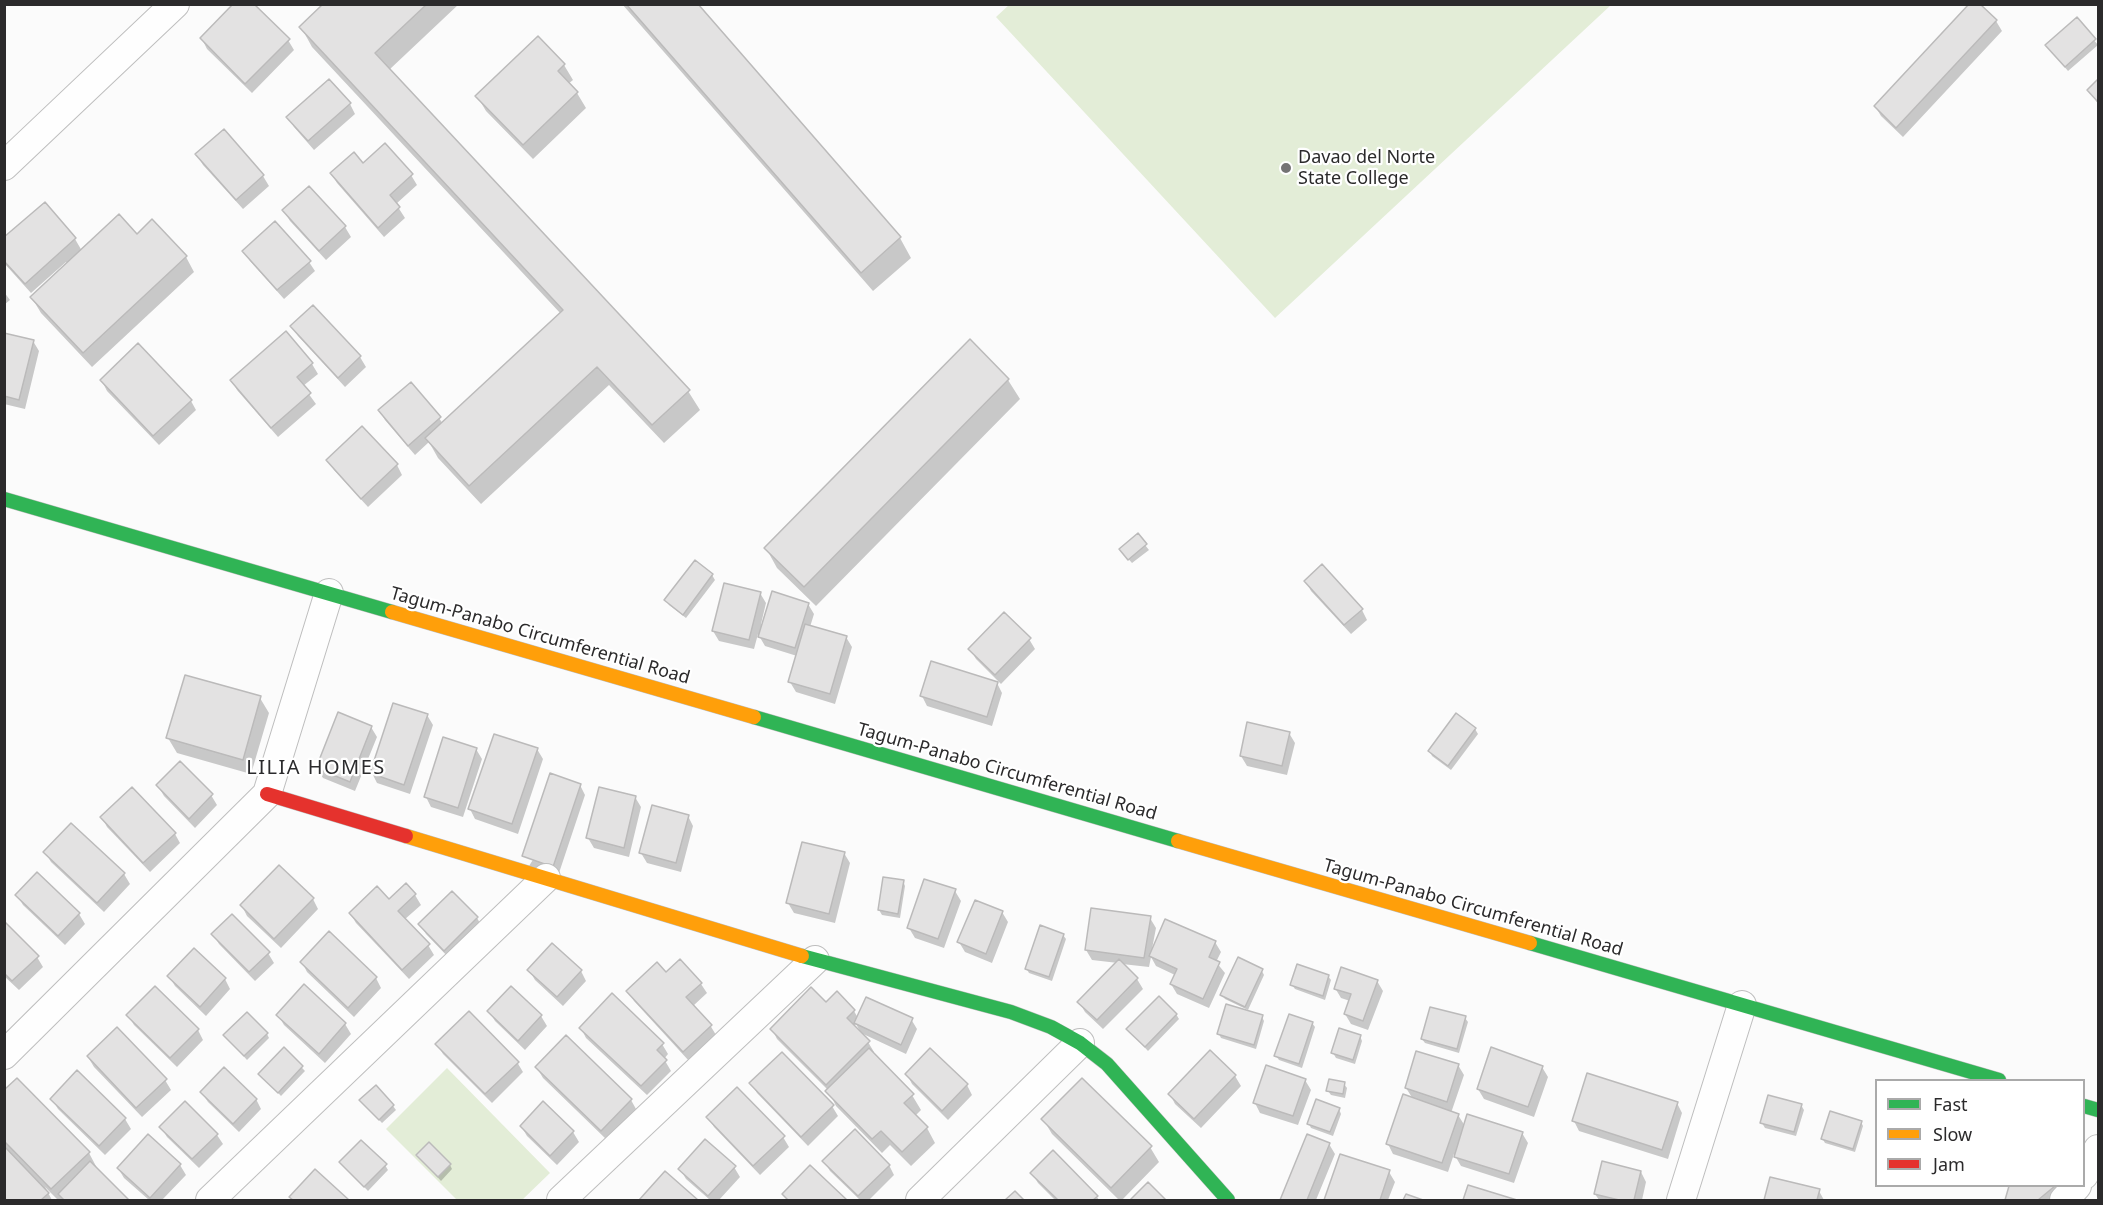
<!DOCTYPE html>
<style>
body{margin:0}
#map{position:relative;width:2103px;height:1205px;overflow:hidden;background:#fbfbfb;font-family:"Noto Sans",sans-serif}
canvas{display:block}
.frame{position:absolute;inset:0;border:6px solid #2b2a2b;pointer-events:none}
.legend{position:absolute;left:1875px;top:1079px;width:210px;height:108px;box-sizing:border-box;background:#fff;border:2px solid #aaa;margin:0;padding:8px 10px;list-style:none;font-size:18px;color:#2b2a2b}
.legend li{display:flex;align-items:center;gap:12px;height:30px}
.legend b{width:30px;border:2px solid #aaa}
</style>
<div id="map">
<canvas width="2103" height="1205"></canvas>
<div class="frame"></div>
<ul class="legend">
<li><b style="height:8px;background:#30b455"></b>Fast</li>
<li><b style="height:8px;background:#ff9f0a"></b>Slow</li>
<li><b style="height:8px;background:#e5322d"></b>Jam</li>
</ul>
</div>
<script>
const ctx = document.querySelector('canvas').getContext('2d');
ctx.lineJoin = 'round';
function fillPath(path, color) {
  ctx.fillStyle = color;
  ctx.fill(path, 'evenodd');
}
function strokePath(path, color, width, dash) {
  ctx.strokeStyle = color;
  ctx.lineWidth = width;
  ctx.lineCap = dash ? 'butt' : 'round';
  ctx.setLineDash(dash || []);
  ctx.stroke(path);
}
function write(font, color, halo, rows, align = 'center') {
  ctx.font = font + ' "Noto Sans",sans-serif';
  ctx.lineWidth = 4.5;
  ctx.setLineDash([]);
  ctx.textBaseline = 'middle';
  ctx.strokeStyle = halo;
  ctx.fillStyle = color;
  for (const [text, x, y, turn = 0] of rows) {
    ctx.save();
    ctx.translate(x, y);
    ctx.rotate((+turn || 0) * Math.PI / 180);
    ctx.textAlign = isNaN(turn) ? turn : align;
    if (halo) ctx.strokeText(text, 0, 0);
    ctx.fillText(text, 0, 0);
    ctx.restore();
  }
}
fillPath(new Path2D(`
 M1010,4H1611V5L1275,318L996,17Z
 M447,1068L550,1173L522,1200H457L386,1129Z`), '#e3edd7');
fillPath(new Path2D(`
 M325,4H459L389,70L688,391L700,410L664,443L609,385L481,504L438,458L429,442L415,455L385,420L380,411L439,418L443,424L561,314L312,47L301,27Z
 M622,4H696L900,238L911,258L873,291Z
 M2076,19L2098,45L2068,71L2050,50Z
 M1996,21L2002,31L1903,137L1881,116L1875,106Z
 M202,39L288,40L294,50L252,93L207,49Z
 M564,65L573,80L568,84L577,93L586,108L533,159L486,111L477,96Z
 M2098,81V104L2089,90Z
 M350,104L355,114L314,150L294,127L288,117Z
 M197,155L263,176L269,186L243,209L203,165Z
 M363,165L411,175L417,185L396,204L405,218L384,237L337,183L331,173Z
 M309,188L345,227L351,237L326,260L290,221L284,211Z
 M45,204L75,239L82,251L137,236L152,221L186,257L194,272L92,367L41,313L32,298L68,264L66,262L31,293L4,263V239Z
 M244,251L309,262L315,271L284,299L250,261Z
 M4,292L10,300L4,305Z
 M313,307L360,357L366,367L345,387L298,336L292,327Z
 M4,334L33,341L39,351L25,409L4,404Z
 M312,364L318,374L303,386L316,404L278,437L237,390L232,380Z
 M1008,380L1020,399L816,606L777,568L766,548Z
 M102,381L191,401L196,410L159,445L107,391Z
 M328,460L397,465L402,475L368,507L334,470Z
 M1137,535L1149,550L1132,563L1123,553Z
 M712,575L715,580L686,618L669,605L666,600Z
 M1306,581L1362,610L1367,620L1351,634L1311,591Z
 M760,593L766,603L761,624L763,625L808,604L814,614L810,627L846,637L852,647L835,704L796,692L790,682L797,656L765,646L758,634L754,649L719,641L713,631Z
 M1029,639L1035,649L1001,684L976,659L970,649Z
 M997,683L1002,693L992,726L927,706L922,696Z
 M260,698L269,713L251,774L177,753L168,738Z
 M427,715L433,725L410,794L377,783L372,773Z
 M371,727L377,737L355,791L323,778L317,768Z
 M1475,729L1478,734L1451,770L1432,756L1430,751Z
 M1289,733L1295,743L1287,775L1247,766L1241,756Z
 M476,749L482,759L463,817L431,807L426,797Z
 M537,749L543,759L518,834L475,819L470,809Z
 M580,785L585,795L558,876L529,866Z
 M158,786L211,795L217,805L195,828L164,796Z
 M635,797L641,807L629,857L594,848L588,838Z
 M688,816L693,826L681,872L647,863L641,853Z
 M102,817L175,834L180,843L150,872L107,827Z
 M71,825L124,874L130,884L104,912L51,862L45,852Z
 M844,853L850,863L835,923L794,913L788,903Z
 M37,874L79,914L85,924L65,945L23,905L17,895Z
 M903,881L905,886L900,918L882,915L879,910Z
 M406,885L415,895L421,905L404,920L428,945L434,955L409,979L356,923L350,913L389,901Z
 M955,891L961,901L944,948L915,938L909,928Z
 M452,893L477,918L483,928L451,960L426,934L420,924Z
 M313,899L318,909L281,948L247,916L242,906Z
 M1002,912L1008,922L992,963L965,952L959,942Z
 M1150,918L1156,928L1152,949L1215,942L1221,952L1216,962L1225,973L1209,1008L1177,994L1171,984L1175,975L1156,966L1151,957L1149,967L1122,964L1137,979L1143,989L1103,1029L1085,1012L1079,1002L1118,963L1092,960L1086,950Z
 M4,923L37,957L43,967L19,990L4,976Z
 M213,934L268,953L274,963L255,981L219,944Z
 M1063,935L1066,939L1052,981L1029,973L1026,968Z
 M302,962L376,978L381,988L354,1017L307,972Z
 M529,970L581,971L586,981L563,1006L535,980Z
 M1262,971L1264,975L1248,1010L1225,999L1222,995Z
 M169,976L225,979L230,989L206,1016L175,986Z
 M1328,976L1331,980L1325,1000L1295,989L1292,985Z
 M1377,981L1383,991L1368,1030L1351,1024L1345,1014L1350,1001L1341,998L1335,988Z
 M701,984L707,993L693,1006L710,1025L716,1035L689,1061L634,1001L628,991Z
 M304,987L345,1024L351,1034L325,1063L284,1025L278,1015Z
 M511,988L541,1016L547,1026L525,1050L495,1021L489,1011Z
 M826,1004L854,1011L858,1018L911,1019L917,1029L906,1054L861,1033L856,1024L854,1027L868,1042L874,1052L873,1053L912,1095L921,1110L915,1116L927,1128L935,1143L911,1166L890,1145L882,1153L836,1106L828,1090L777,1039L772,1029Z
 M1176,1014L1179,1019L1148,1051L1131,1033Z
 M128,1015L198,1030L203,1040L177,1067L134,1025Z
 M1262,1017L1264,1021L1256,1049L1221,1038L1219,1034Z
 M1465,1018L1468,1022L1459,1053L1425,1043L1422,1039Z
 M1312,1023L1315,1027L1302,1068L1279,1060L1276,1056Z
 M581,1028L662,1044L668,1054L664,1059L671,1071L647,1095L586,1038Z
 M267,1034L269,1038L247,1060L228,1039Z
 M1360,1036L1362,1041L1355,1064L1336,1058L1333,1053Z
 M437,1044L517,1062L523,1072L492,1103L443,1054Z
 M284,1049L305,1071L281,1096L260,1074Z
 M930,1050L967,1085L972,1095L948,1120L912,1084L907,1074Z
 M1210,1052L1235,1076L1241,1086L1201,1128L1175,1104L1170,1094Z
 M88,1057L165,1080L171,1090L142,1117L94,1067Z
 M1458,1065L1464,1075L1451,1113L1458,1115L1465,1126L1522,1133L1528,1143L1514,1183L1461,1166L1454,1154L1448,1172L1393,1154L1388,1144L1413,1099L1406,1088Z
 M1542,1067L1548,1077L1534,1117L1484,1099L1478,1089Z
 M537,1068L631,1100L636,1109L607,1140L543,1078Z
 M77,1072L125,1119L131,1129L105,1155L58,1109L52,1099Z
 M1305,1080L1311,1090L1298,1125L1260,1113L1255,1103Z
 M751,1083L832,1106L838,1116L808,1146L757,1093Z
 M1344,1084L1347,1088L1345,1098L1331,1095L1328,1091Z
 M4,1092L89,1153L97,1168L96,1169L127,1200H58L45,1187L52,1200H4Z
 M202,1093L256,1099L261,1109L239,1132L208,1102Z
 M543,1103L573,1132L579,1142L557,1165L527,1136L521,1126Z
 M1677,1103L1682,1113L1668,1159L1579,1131L1574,1121Z
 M364,1104L393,1106L396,1110L382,1123Z
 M1801,1105L1804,1110L1796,1136L1765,1128L1762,1123Z
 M1339,1109L1341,1114L1333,1136L1311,1128L1309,1124Z
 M708,1117L783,1137L789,1147L760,1175L714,1127Z
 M1043,1119L1150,1147L1159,1162L1122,1200H1119L1052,1134Z
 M1861,1122L1863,1126L1855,1152L1825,1143L1822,1138Z
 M161,1127L217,1135L223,1144L199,1168L167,1137Z
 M1307,1136L1329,1144L1335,1154L1316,1200H1281Z
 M418,1156L450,1165L452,1169L441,1181Z
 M1341,1156L1389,1172L1395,1182L1388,1200H1325Z
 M824,1161L889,1165L894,1175L869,1200H860L830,1171Z
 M341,1163L385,1165L388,1170L368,1191Z
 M180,1165L186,1175L162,1200H149L124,1178L118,1168Z
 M734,1167L740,1177L719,1200H710L686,1179L680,1169Z
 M810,1167L845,1200H787L784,1195Z
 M315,1171L347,1200H293L291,1197Z
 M1641,1172L1646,1182L1642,1200H1599L1595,1194Z
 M665,1173L696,1200H641Z
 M1032,1173L1097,1197L1099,1200H1055L1038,1183Z
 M1771,1179L1819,1191L1824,1200H1766Z
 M2011,1186H2059L2055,1200H2007Z
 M1468,1187L1512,1200H1464Z`), '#0003');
const building = new Path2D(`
 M233,4H254L290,39L245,84L200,38Z
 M323,4H427L375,53L690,390L652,425L597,367L469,486L425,438L563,310L299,27Z
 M626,4H698L901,237L861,273Z
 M1969,4H1980L1997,20L1896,128L1874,106Z
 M2077,17L2096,39L2065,67L2045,45Z
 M538,36L565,64L558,71L578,92L523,145L475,96Z
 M329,79L351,103L308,141L286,117Z
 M2098,79V102L2087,90Z
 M224,129L264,175L236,200L195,154Z
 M385,143L413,174L390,195L400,207L378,228L330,173L354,152L363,163Z
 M309,186L346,226L319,251L282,210Z
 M45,202L76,238L25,284L4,261V237Z
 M119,214L137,234L152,219L187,256L83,353L30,297Z
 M275,221L311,261L277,290L242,251Z
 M313,305L361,356L338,378L290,326Z
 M286,331L313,363L297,377L311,393L271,428L230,380Z
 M4,333L34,340L19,400L4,396Z
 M970,339L1009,379L804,587L764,548Z
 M138,343L192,400L153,436L100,380Z
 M411,382L441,417L408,446L378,410Z
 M362,426L398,464L361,499L326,460Z
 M1138,533L1147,544L1128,560L1119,549Z
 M695,560L713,574L683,615L664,600Z
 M1322,564L1363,609L1344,625L1304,581Z
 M724,583L761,592L749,640L712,631Z
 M772,591L809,603L795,648L758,637Z
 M1004,612L1031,638L995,675L968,649Z
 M805,624L847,636L830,694L788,682Z
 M931,661L998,682L987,717L920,696Z
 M185,675L261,696L243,760L166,738Z
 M393,703L428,714L404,785L370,773Z
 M338,712L372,726L350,782L316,768Z
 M1456,713L1476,728L1448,766L1428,751Z
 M1247,722L1290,732L1282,766L1240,756Z
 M494,734L538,748L512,824L468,809Z
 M443,737L477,748L458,808L424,797Z
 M180,761L213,794L189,819L156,785Z
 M550,773L581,784L553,867L522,856Z
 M132,787L176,833L143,863L100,817Z
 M599,787L636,796L624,848L586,838Z
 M652,805L689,815L676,863L639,853Z
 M71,823L125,873L97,903L43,852Z
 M802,842L845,852L829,914L786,903Z
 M279,865L314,898L274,939L240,905Z
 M37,872L80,913L58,936L15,895Z
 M883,877L904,880L898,914L878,910Z
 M924,879L956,889L938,939L907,928Z
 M406,883L416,894L398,911L430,944L402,970L349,913L377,886L389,899Z
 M452,891L478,917L444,951L418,924Z
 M975,900L1003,911L986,954L957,942Z
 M1091,908L1151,916L1144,958L1085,950Z
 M232,914L270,952L249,972L211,934Z
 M1165,919L1216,941L1209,957L1220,962L1203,999L1170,984L1177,969L1149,956Z
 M4,921L39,956L12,981L4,973Z
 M1040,925L1064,934L1049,977L1025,969Z
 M329,931L377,977L348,1008L300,962Z
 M552,943L582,970L557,997L527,970Z
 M194,948L226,978L200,1007L167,976Z
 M1238,957L1263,969L1245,1007L1220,995Z
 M680,959L702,983L686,997L712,1025L683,1052L626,991L657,962L666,972Z
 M1119,959L1138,978L1097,1020L1077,1002Z
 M1297,964L1329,975L1323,996L1290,985Z
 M1341,967L1378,980L1363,1021L1344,1014L1351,994L1334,989Z
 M304,984L346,1023L319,1054L276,1015Z
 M155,986L199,1029L170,1058L126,1015Z
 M511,986L542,1015L518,1041L487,1011Z
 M811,987L826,1002L837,991L855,1010L847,1018L870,1041L826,1085L770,1029Z
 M612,993L664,1043L657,1050L667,1060L641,1086L579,1028Z
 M1159,996L1177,1014L1145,1047L1126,1029Z
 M866,997L913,1018L901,1045L854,1023Z
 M1226,1004L1263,1015L1254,1045L1217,1034Z
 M1430,1007L1466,1016L1457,1049L1421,1039Z
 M469,1011L519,1062L485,1094L435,1044Z
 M247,1012L268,1033L244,1056L223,1035Z
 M1289,1014L1313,1022L1299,1064L1274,1056Z
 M117,1027L167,1079L136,1108L87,1056Z
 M1339,1028L1361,1035L1353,1060L1331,1053Z
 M566,1035L632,1099L601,1131L535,1067Z
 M284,1047L303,1066L278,1093L258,1074Z
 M1491,1047L1543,1066L1528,1107L1477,1089Z
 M869,1048L914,1094L904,1103L928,1127L902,1152L881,1131L872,1139L825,1091Z
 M930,1048L968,1084L942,1111L905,1074Z
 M1210,1050L1236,1075L1194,1119L1168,1094Z
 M1416,1051L1459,1064L1447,1102L1405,1088Z
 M782,1052L834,1105L801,1137L749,1083Z
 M1266,1065L1306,1079L1293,1116L1253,1103Z
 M224,1067L257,1099L233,1124L200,1092Z
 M77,1070L126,1118L99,1146L50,1099Z
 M1587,1073L1678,1102L1662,1150L1572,1121Z
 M17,1078L90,1152L51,1189L4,1141V1090Z
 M1082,1078L1152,1146L1111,1188L1041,1119Z
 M1329,1079L1345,1082L1343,1094L1326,1091Z
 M376,1085L394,1105L379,1120L359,1100Z
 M737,1087L785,1136L753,1166L706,1117Z
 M1403,1094L1459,1114L1442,1163L1386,1144Z
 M1768,1095L1802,1104L1794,1132L1760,1123Z
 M1316,1099L1340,1108L1330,1132L1307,1124Z
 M185,1101L218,1134L192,1159L159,1127Z
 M543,1101L574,1131L550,1156L520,1126Z
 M1830,1111L1862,1121L1853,1149L1821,1139Z
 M1467,1114L1523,1132L1509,1174L1454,1157Z
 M855,1129L890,1165L858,1196L822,1161Z
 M148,1134L181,1164L150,1198L117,1168Z
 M1307,1134L1330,1143L1307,1200H1280Z
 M705,1139L736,1166L708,1196L678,1169Z
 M361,1140L387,1164L364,1187L339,1162Z
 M429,1142L451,1164L438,1177L416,1155Z
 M4,1146L49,1193L41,1200H4Z
 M1053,1150L1098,1196L1093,1200H1058L1030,1173Z
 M1340,1154L1390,1170L1380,1200H1324Z
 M90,1161L129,1200H64L58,1194Z
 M1602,1161L1641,1171L1634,1200H1619L1594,1194Z
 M810,1165L847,1200H788L782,1194Z
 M315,1169L349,1200H293L289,1197Z
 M665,1171L698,1200H639Z
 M1770,1177L1820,1189L1817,1200H1764Z
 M1148,1182L1166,1200H1130Z
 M1468,1185L1517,1200H1463Z
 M2009,1186H2055L2038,1200H2005Z
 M1015,1191L1024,1200H1005Z
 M1406,1194L1423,1200H1403Z`);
fillPath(building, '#e3e2e2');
strokePath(building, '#bbbaba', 1.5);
const street = new Path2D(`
 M4,166L175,4
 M4,1055L267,794L329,593
 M2084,1175L2098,1149
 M210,1200L546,878
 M561,1200L815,960
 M920,1200L1080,1043
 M1681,1200L1742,1005
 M2064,1200L2077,1186`);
const fast = new Path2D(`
 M4,499L392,612
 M754,717L1178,841
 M1530,943L1999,1080
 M802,956L1011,1012L1051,1027L1080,1043L1107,1064L1228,1200
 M2084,1106L2098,1110`);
const slow = new Path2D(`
 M392,612L754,717
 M406,836L802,956
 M1178,841L1530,943`);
const jam = new Path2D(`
 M267,794L406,836`);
strokePath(street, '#bebebe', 30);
strokePath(fast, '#bebebe', 15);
strokePath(slow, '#bebebe', 15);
strokePath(jam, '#bebebe', 15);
strokePath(street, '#fefefe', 28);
strokePath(fast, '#30b455', 14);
strokePath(slow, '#ff9f0a', 14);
strokePath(jam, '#e5322d', 14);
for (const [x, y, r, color] of [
 [1286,168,6,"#747374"]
]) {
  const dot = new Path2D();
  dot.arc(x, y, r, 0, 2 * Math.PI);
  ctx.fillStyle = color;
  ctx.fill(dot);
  strokePath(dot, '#fff', 2);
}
write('18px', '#2b2a2b', '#fff', [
 ["Davao del Norte",1298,158],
 ["State College",1298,179]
], 'left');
write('18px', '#2b2a2b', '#fff', [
 ["Tagum-Panabo Circumferential Road",540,636,16],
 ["Tagum-Panabo Circumferential Road",1007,772,16],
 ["Tagum-Panabo Circumferential Road",1473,908,16]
]);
ctx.letterSpacing = '1.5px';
write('20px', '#2b2b2d', '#fff', [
 ["LILIA HOMES",316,768]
]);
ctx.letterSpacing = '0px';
</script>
